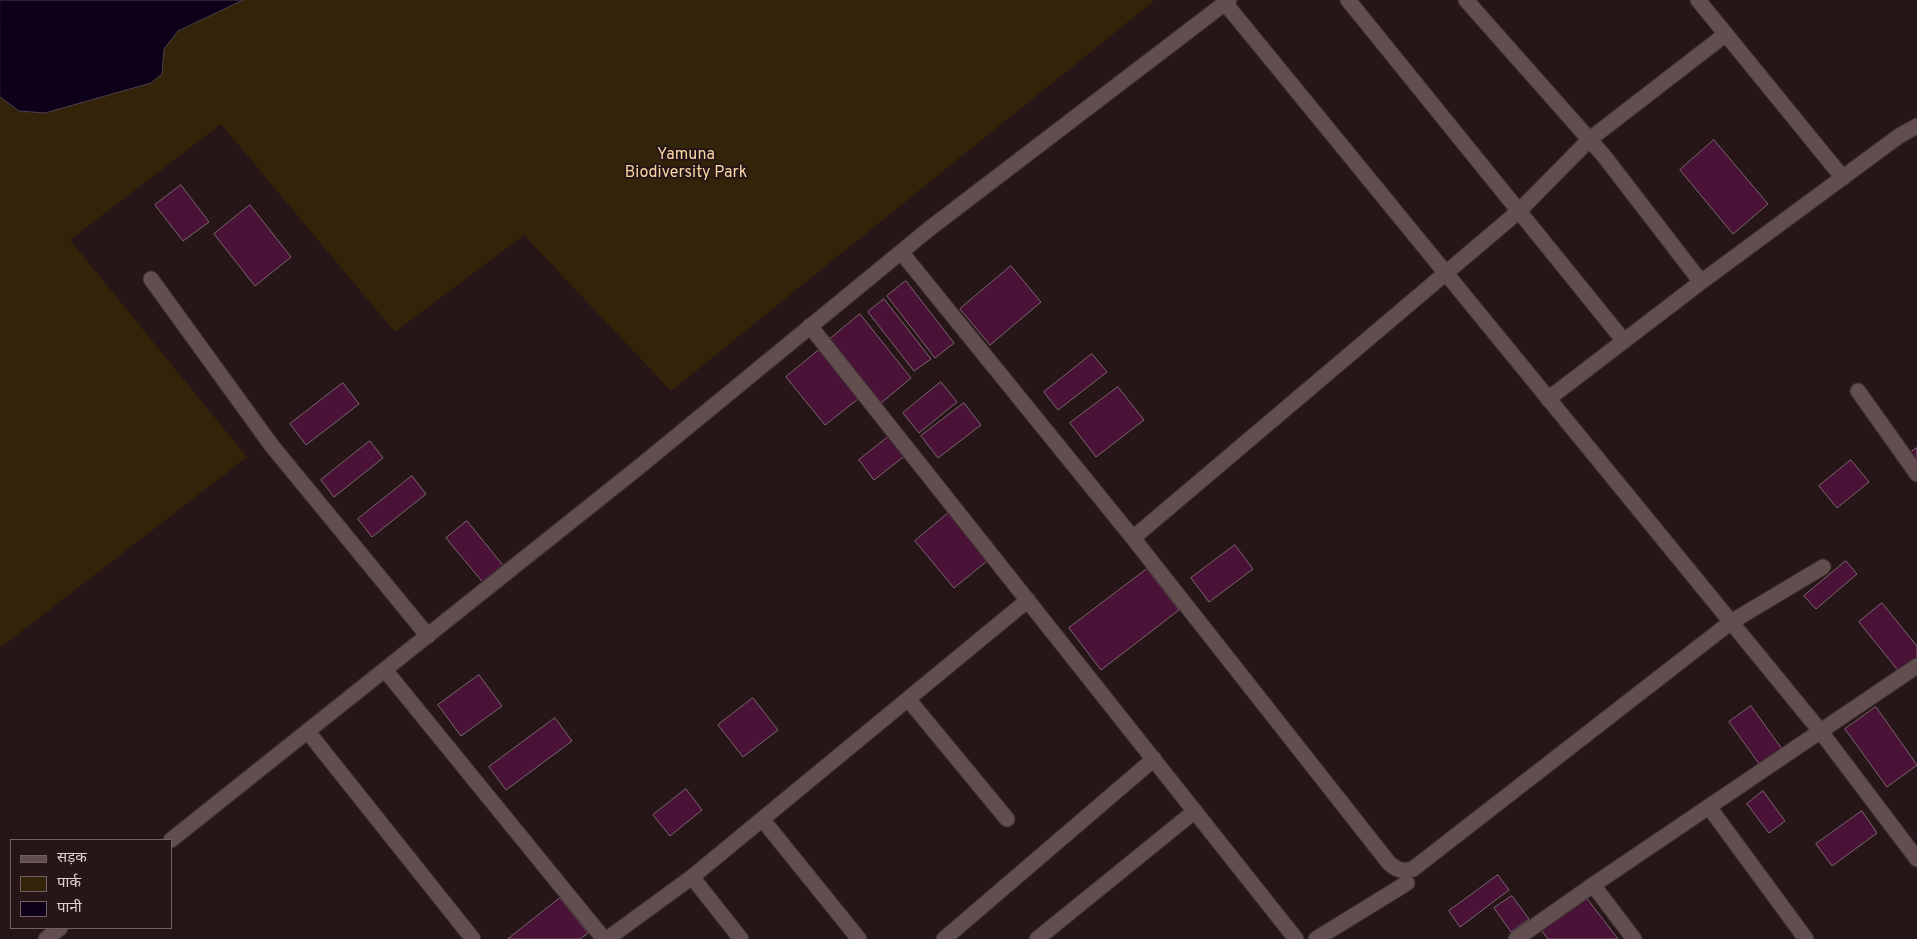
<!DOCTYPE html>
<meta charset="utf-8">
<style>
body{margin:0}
#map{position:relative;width:1917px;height:939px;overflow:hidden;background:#271617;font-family:Overpass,"Noto Sans Devanagari",sans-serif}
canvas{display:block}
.legend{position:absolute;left:10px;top:839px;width:162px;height:90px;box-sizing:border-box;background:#271617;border:1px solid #716162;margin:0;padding:6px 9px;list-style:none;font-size:15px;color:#dfd2d3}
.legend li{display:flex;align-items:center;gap:10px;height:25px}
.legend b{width:25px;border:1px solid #716162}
</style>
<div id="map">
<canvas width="1917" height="939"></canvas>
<ul class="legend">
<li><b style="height:6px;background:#634e4f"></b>सड़क</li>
<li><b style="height:14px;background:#332308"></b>पार्क</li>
<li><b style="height:14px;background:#0e0018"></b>पानी</li>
</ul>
</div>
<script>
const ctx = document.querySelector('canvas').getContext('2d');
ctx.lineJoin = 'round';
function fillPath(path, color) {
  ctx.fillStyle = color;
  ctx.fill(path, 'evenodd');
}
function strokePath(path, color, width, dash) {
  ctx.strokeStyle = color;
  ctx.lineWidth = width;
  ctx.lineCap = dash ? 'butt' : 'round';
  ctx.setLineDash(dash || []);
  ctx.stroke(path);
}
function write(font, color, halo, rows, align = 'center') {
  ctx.font = font + ' Overpass,sans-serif';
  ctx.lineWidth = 4;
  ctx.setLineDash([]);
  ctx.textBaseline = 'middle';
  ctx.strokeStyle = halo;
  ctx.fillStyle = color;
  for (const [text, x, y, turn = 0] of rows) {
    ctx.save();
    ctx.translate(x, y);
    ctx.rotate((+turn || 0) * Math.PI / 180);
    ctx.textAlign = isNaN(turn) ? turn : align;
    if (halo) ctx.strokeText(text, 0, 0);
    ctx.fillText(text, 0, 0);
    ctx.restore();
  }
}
fillPath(new Path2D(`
 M0,0H1155L671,391L524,235L395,332L221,124L70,240L247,457L0,648Z`), '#332308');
const water = new Path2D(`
 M0,0H243L178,31L164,49L162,74L151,83L45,113L19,111L0,97Z`);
fillPath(water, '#0e0018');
strokePath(water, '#4d3f50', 1);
const building = new Path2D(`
 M1714,140L1768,204L1733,234L1680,170Z
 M181,185L209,222L183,241L155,205Z
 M250,205L291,257L255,286L214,234Z
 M1011,266L1041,302L990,345L960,309Z
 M906,281L954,343L935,358L887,296Z
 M884,299L931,359L914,371L868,312Z
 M860,314L911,378L881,403L830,339Z
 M819,350L858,399L825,425L786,377Z
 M1092,354L1107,372L1058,410L1044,392Z
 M941,382L957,402L919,433L903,413Z
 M343,383L359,404L306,445L290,424Z
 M1118,387L1144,420L1096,457L1070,423Z
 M964,403L981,425L938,458L921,436Z
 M892,434L907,454L874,480L859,460Z
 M370,441L383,458L334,497L321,480Z
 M1917,448V465L1908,454Z
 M1851,460L1869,482L1837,508L1819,486Z
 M412,476L426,494L372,537L358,519Z
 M952,510L992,557L954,588L915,541Z
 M467,521L506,569L486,586L446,538Z
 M1235,545L1253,569L1209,602L1191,578Z
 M1846,561L1857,574L1816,609L1804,596Z
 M1147,569L1179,610L1101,670L1069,628Z
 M1882,603L1917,646V658L1900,673L1859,622Z
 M479,675L502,706L461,736L438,705Z
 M753,698L778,730L743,757L718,725Z
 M1751,706L1782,749L1760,765L1729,722Z
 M1876,707L1917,765L1887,787L1845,729Z
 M555,718L572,741L506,790L489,767Z
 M686,789L702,810L670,836L653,815Z
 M1763,791L1785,821L1769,833L1747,804Z
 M1862,811L1877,833L1832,866L1816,844Z
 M1498,875L1509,890L1460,927L1449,911Z
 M1512,896L1529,919L1511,932L1494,908Z
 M1585,896L1618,939H1548L1541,930Z
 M560,898L588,933L580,939H508Z`);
fillPath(building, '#4b1237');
strokePath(building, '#7a6771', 1);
const minor = new Path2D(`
 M1348,0L1624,341
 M1466,0L1604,156L1701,282
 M1698,0L1843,178
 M1225,3L1821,732L1917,859
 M901,252L1133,538L1389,863C1397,870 1402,872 1413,869L1731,622L1823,567
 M151,279L272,446L428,636
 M810,326L1296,939
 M1858,391L1917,474
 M1548,399L1701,282L1899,136L1917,126
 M1133,538L1519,211L1590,139L1726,34
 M385,670L604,939
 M908,699L1007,819
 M308,732L473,939
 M1709,807L1806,939
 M762,819L859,939
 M171,840L639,467L929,229L1229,0
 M692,877L741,939
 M1593,885L1634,939
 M46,939L60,928
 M607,939L692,877L1028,600
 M944,939L1154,759
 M1037,939L1195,811
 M1316,939L1407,883
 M1516,939L1593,885L1917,666`);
strokePath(minor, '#3d3132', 17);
strokePath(minor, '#634e4f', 15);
write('16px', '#f8d5a3', '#271617', [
 ["Yamuna",686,156],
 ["Biodiversity Park",686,174]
]);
</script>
